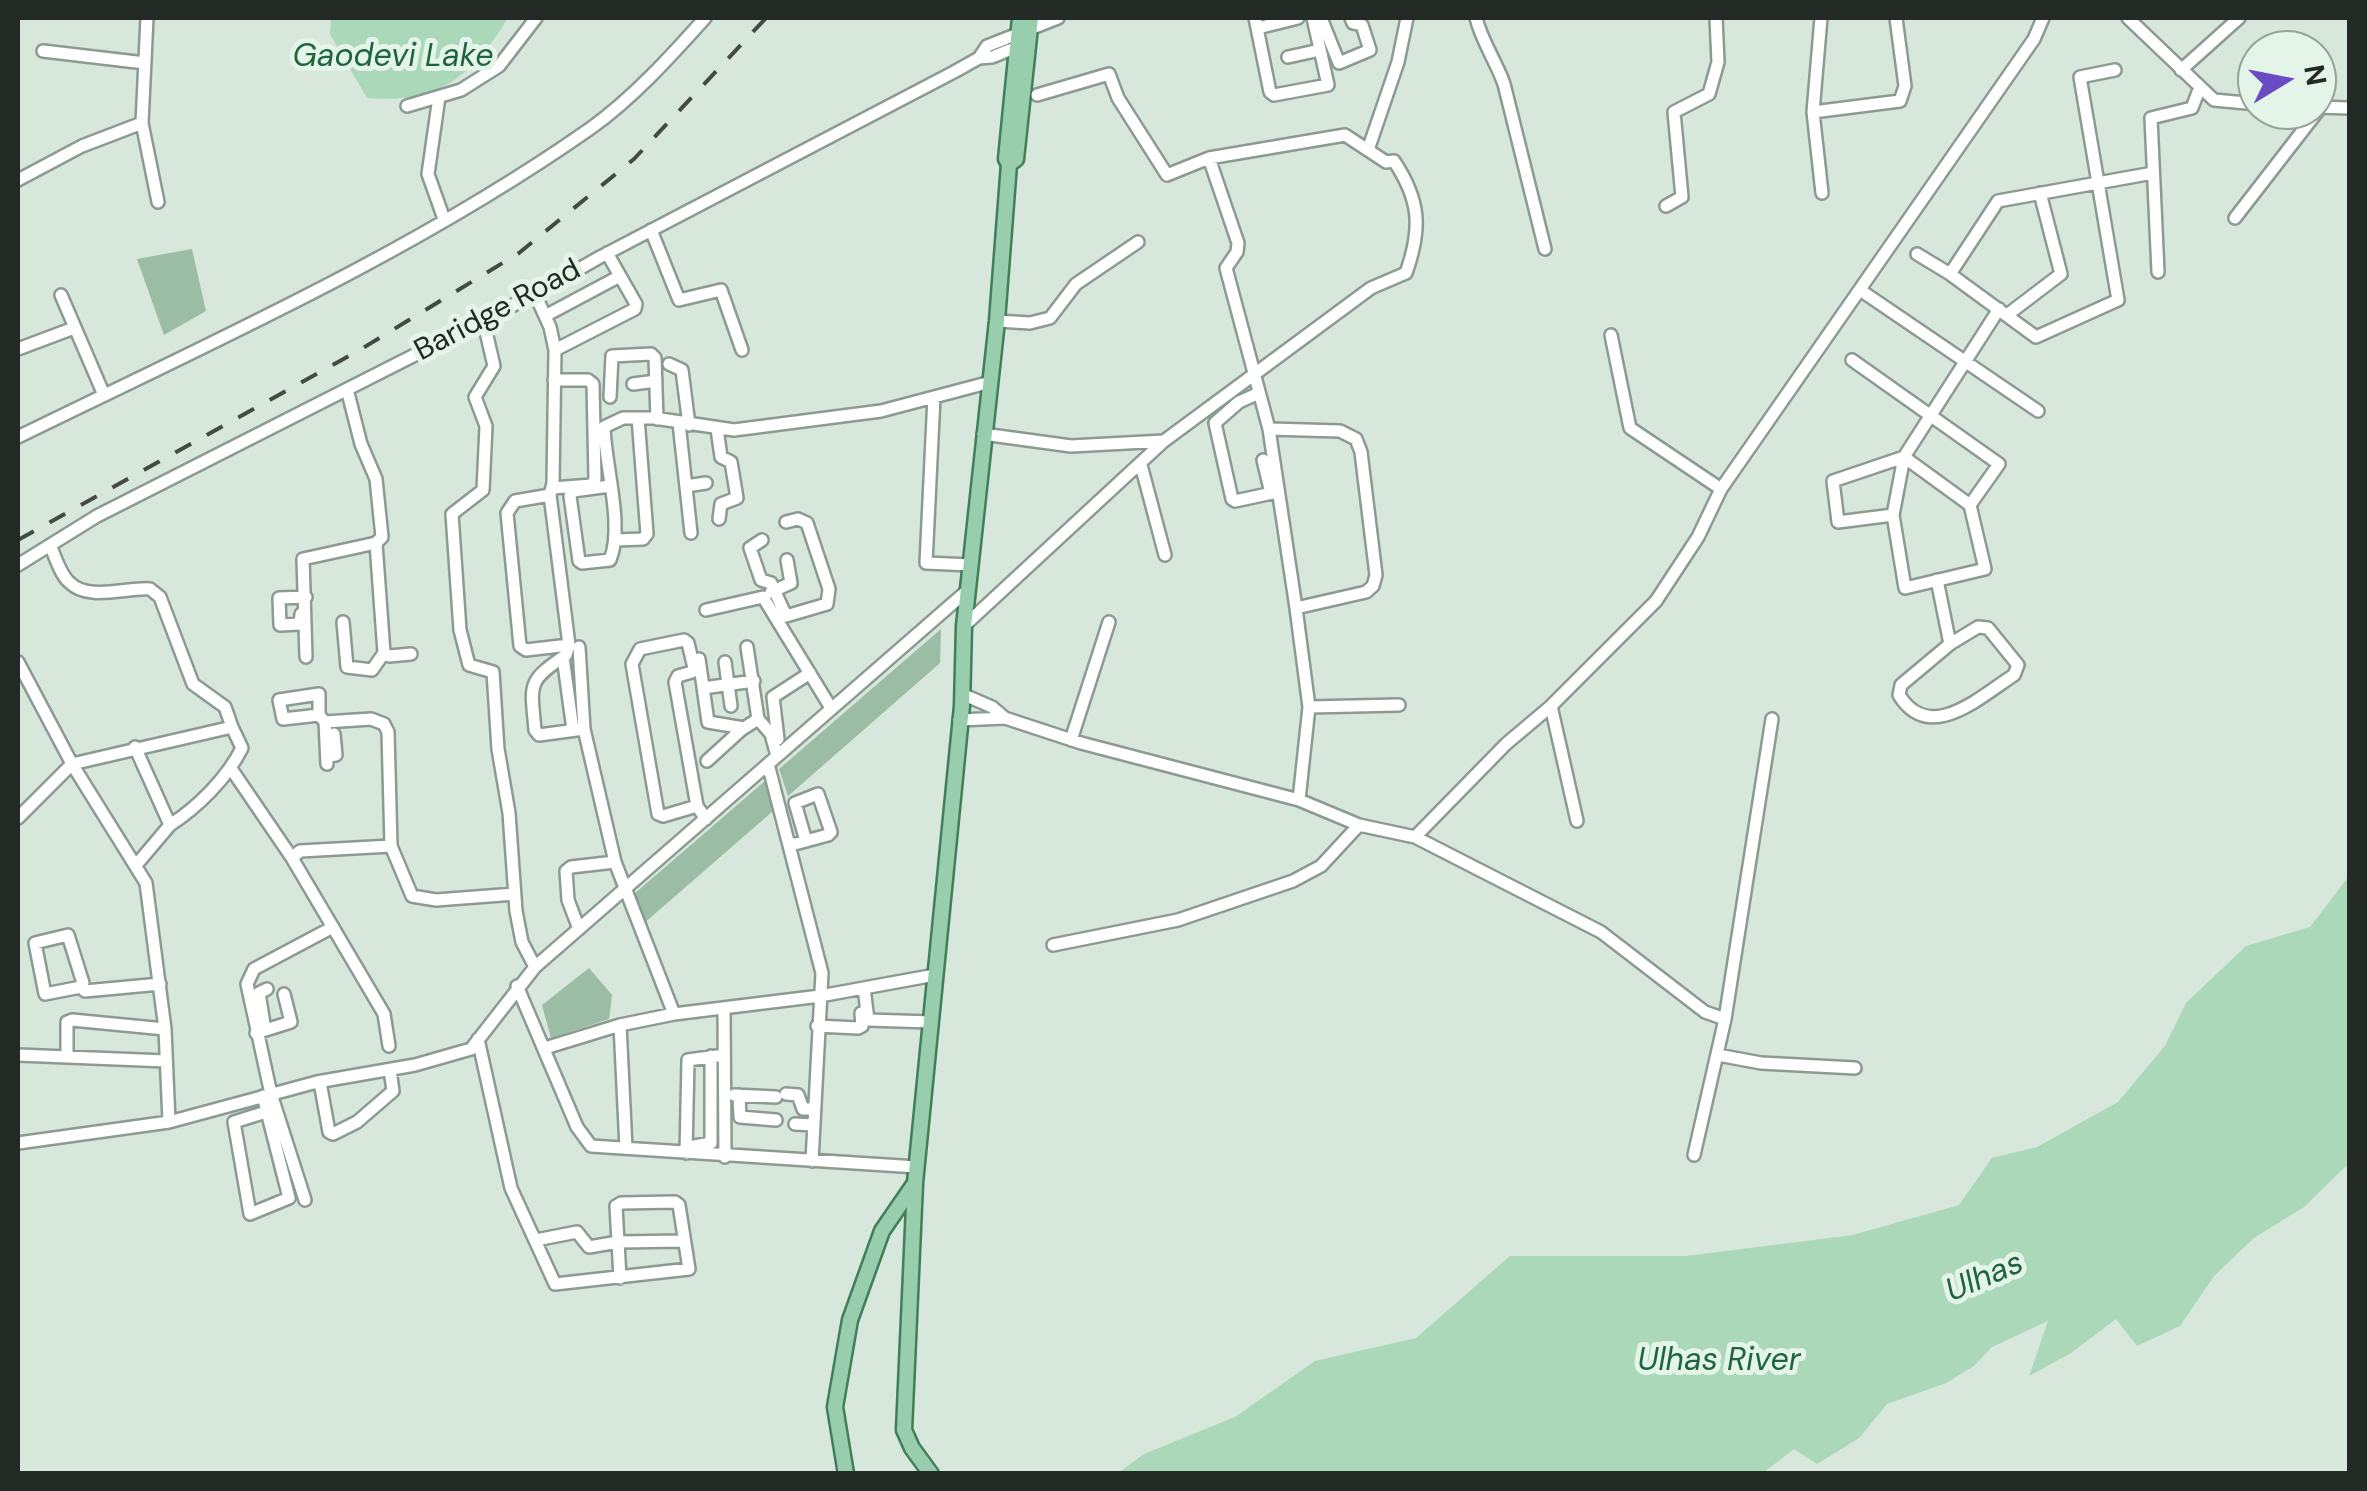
<!DOCTYPE html>
<style>
body{margin:0}
#map{position:relative;width:2367px;height:1491px;overflow:hidden;background:#d7e7db;font-family:"DM Sans",sans-serif}
canvas{display:block}
.frame{position:absolute;inset:0;border:20px solid #232925;pointer-events:none}
.north{position:absolute;left:2237px;top:30px;width:100px;height:100px;box-sizing:border-box;background:#e4f4e8;border:2px solid #97a39a;border-radius:50%;rotate:80deg;font-size:28px;font-weight:700;line-height:40px;text-align:center;color:#232925}
.north::after{content:'';display:block;margin:auto;width:35px;height:45px;background:#694bc4;clip-path:polygon(50% 0,100% 100%,50% 72%,0 100%)}
</style>
<div id="map">
<canvas width="2367" height="1491"></canvas>
<div class="frame"></div>
<div class="north">N</div>
</div>
<script>
const ctx = document.querySelector('canvas').getContext('2d');
ctx.lineJoin = 'round';
function fillPath(path, color) {
  ctx.fillStyle = color;
  ctx.fill(path, 'evenodd');
}
function strokePath(path, color, width, dash) {
  ctx.strokeStyle = color;
  ctx.lineWidth = width;
  ctx.lineCap = dash ? 'butt' : 'round';
  ctx.setLineDash(dash || []);
  ctx.stroke(path);
}
function write(font, color, halo, rows, align = 'center') {
  ctx.font = font + ' "DM Sans",sans-serif';
  ctx.lineWidth = 10;
  ctx.setLineDash([]);
  ctx.textBaseline = 'middle';
  ctx.strokeStyle = halo;
  ctx.fillStyle = color;
  for (const [text, x, y, turn = 0] of rows) {
    ctx.save();
    ctx.translate(x, y);
    ctx.rotate((+turn || 0) * Math.PI / 180);
    ctx.textAlign = isNaN(turn) ? turn : align;
    if (halo) ctx.strokeText(text, 0, 0);
    ctx.fillText(text, 0, 0);
    ctx.restore();
  }
}
fillPath(new Path2D(`
 M192,249L206,311L164,335L137,259Z
 M941,629L940,663L788,796L779,769Z
 M765,781L773,811L642,925L634,894Z
 M589,968L612,995L609,1019L551,1038L542,1005Z`), '#9bbca5');
fillPath(new Path2D(`
 M331,18H508C472,77 438,104 367,98L330,34Z
 M2349,876V1163L2304,1207L2254,1238L2214,1276L2180,1326L2137,1346L2116,1319L2071,1353L2029,1376L2048,1321L1992,1347L1974,1366L1946,1383L1887,1404L1859,1438L1817,1464L1794,1449L1763,1473H1118L1144,1454L1235,1417L1315,1361L1416,1338L1510,1256H1686L1853,1235L1959,1205L1992,1158L2037,1147L2118,1102L2165,1046L2186,1003L2246,946L2310,927Z`), '#aad8b8');
const minor = new Path2D(`
 M147,18L142,123L158,202
 M1255,18L1270,92L1274,95L1328,85L1313,18
 M1321,18L1339,63L1370,50L1362,25L1353,23L1351,18
 M1476,18C1482,42 1496,61 1504,84L1545,249
 M1821,18L1813,112L1822,193
 M2128,18L2214,100L2257,104
 M1258,28L1298,18
 M43,51L145,63
 M1288,57L1320,50
 M979,58L992,57L1022,45
 M2181,70L2239,18
 M439,97L428,174L444,219
 M407,106L461,90L499,66L536,18
 M2317,107L2350,108
 M1813,112L1900,101L1905,86L1896,18
 M1368,150L1398,62L1407,18
 M1209,158L1238,243L1237,252L1226,268L1269,429L1296,608L1309,707L1299,800
 M18,180L82,146L142,123
 M1666,206L1682,197L1674,112L1709,94L1718,62L1716,18
 M2235,218L2321,107
 M651,230L679,300L721,290L742,350
 M1917,254L1950,274L2036,337L2118,300L2080,77L2115,70
 M2158,272L2151,118L2192,108L2200,87
 M1950,274L1998,201L2153,173
 M1860,290L2038,411
 M535,294L550,327L555,350L553,483L550,495L569,645L566,655C526,682 531,684 535,730L539,735L584,729
 M61,295L104,395
 M2007,315L2061,274L2040,193
 M545,316L620,276
 M483,319L494,366L475,397L486,426L483,490L452,514L460,630L469,665L493,672L498,749L509,813L516,911L522,942L535,967
 M997,321L1030,323L1050,318L1076,284L1138,242
 M1611,335L1630,428L1721,489
 M18,349L74,328
 M555,350L635,309L636,304L607,253
 M1852,360L1999,464L1970,505
 M669,364L682,370L689,425
 M633,384L656,381
 M347,389L361,444L376,479L382,537L376,543L384,653L389,656L411,654
 M1259,393L1239,402L1215,423L1232,499L1235,501L1277,492
 M610,397L612,356L651,354L655,358L657,419
 M934,397L926,563L971,565
 M679,423L691,533
 M717,429L721,457L731,462L737,498L721,504L719,519
 M1269,429L1340,431L1356,439L1361,452L1376,575L1373,586L1366,592L1296,608
 M983,434L1071,446L1164,441
 M18,437C212,342 413,253 591,128C633,98 671,56 705,18
 M1263,460L1270,489
 M1141,465L1165,555
 M610,486L573,491L570,496L579,561L582,563L610,560C624,526 605,466 604,427L623,418H654L734,430L881,411L987,383
 M686,486L706,483
 M552,488L592,485L595,479L593,384L588,380H554
 M550,495L515,501L507,513L520,646L526,650L569,645
 M1893,515L1904,457L1970,505L1985,569L1905,588L1893,515L1838,522L1833,481L1904,457L1999,309
 M616,540L643,539L647,534L638,418
 M762,540L750,548L761,580L771,583L786,616L827,604L829,589L807,523L798,519L786,522
 M50,545C55,556 60,574 69,582C88,602 127,587 150,589L160,597L193,684L225,707L232,727
 M18,565L97,516L535,294L600,257L954,72L979,58L987,46L1058,18
 M1937,580L1950,644L1978,627L1988,628L2018,665L2014,675C1981,696 1930,745 1899,695L1901,685L1950,644
 M771,592L791,583L787,560
 M706,610L763,597L831,708
 M301,614L300,624L280,625L279,598L306,597
 M343,622L347,667L372,670L384,653
 M964,626L1164,441L1371,288L1406,273C1422,228 1420,200 1394,161L1386,162L1345,135L1209,158L1167,175L1118,98L1109,74L1037,95
 M579,647L584,729L615,862L674,1014
 M747,647L758,719
 M306,657L303,559L376,543
 M563,657L573,730
 M699,659L708,722L744,728
 M18,662L72,764L146,883L165,1029L169,1122
 M725,662L731,706
 M703,688L754,681
 M962,694L992,707L1005,718L1081,743L1299,800L1359,825L1415,837L1506,744L1551,706L1656,601L1698,537L1721,489L2034,39L2043,18
 M1551,706L1577,821
 M1309,707L1399,705
 M319,715V694L279,700L283,719L319,715L325,722
 M959,720L1005,718
 M778,739L773,697L810,673
 M1071,740L1109,622
 M135,747L170,825L137,864
 M327,756L336,755L334,734
 M707,761L741,730L758,719L771,734L777,756
 M768,764L822,973L812,1161
 M232,770L292,858L384,1014L389,1046
 M697,806L663,816L658,814L632,664L640,649L684,640L688,643L694,668L692,672L678,676L675,682L697,806L706,819
 M18,818L72,764L232,727L242,748C227,778 198,807 170,825
 M1415,837L1601,932L1705,1012L1725,1019
 M791,845L828,835L831,832L818,794L795,803L806,841
 M391,846L412,896L436,900L515,894
 M292,858L300,851L391,846L388,732L384,724L371,719L325,722L327,764
 M579,929L568,900L566,871L571,867L615,862
 M1053,945L1178,920L1293,881L1321,866L1359,825
 M517,986L577,1127L591,1146L917,1167
 M81,987L83,983L68,935L35,943L45,994L81,987L85,991L160,984
 M864,988L868,1020L931,1022
 M724,1008L725,1157
 M620,1025L626,1148
 M817,1026L858,1028L862,1026L861,1013
 M265,1030L259,993L267,989
 M256,1033L291,1022L284,994
 M478,1039L511,1188L555,1284L689,1269L679,1205L675,1202L621,1203L616,1206L618,1242L684,1241
 M545,1048L620,1025L674,1014L820,996L935,975
 M18,1055L166,1061
 M67,1055V1022L72,1020L165,1029
 M1718,1055L1761,1063L1855,1068
 M320,1082L329,1132L333,1134L357,1122L393,1091L390,1070
 M786,1094L798,1095L803,1109H814
 M734,1095L776,1097
 M739,1095L740,1117L776,1120
 M263,1096L289,1198L250,1214L234,1122L266,1112
 M795,1124L813,1125
 M18,1143L169,1122L317,1082L415,1065L471,1049L535,967L968,590
 M694,1146L711,1143V1056
 M686,1153L688,1060L724,1055
 M1694,1155L1725,1019L1772,719
 M305,1200L271,1094L247,984L254,969L333,927
 M536,1240L577,1232L589,1247L618,1242L620,1278`);
const major = new Path2D(`
 M1009,164L1016,159L1031,18
 M915,1184L904,1430L912,1448L931,1474
 M846,1474L835,1407L850,1320L882,1231L915,1183L962,706L964,626L997,321L1009,164L1006,159L1020,18`);
strokePath(minor, '#8c9b91', 16);
strokePath(major, '#437e5a', 19);
strokePath(minor, '#fff', 11);
strokePath(major, '#98cdad', 14);
strokePath(new Path2D(`
 M18,540L358,351L519,253L634,159L766,18`), '#434a45', 4, [18, 18]);
write('30px', '#232925', '#e4f4e8', [
 ["Baridge Road",498,311,-28]
]);
write('italic 32px', '#1e653d', '#e4f4e8', [
 ["Gaodevi Lake",393,58],
 ["Ulhas",1985,1278,-23],
 ["Ulhas River",1719,1362]
]);
</script>
